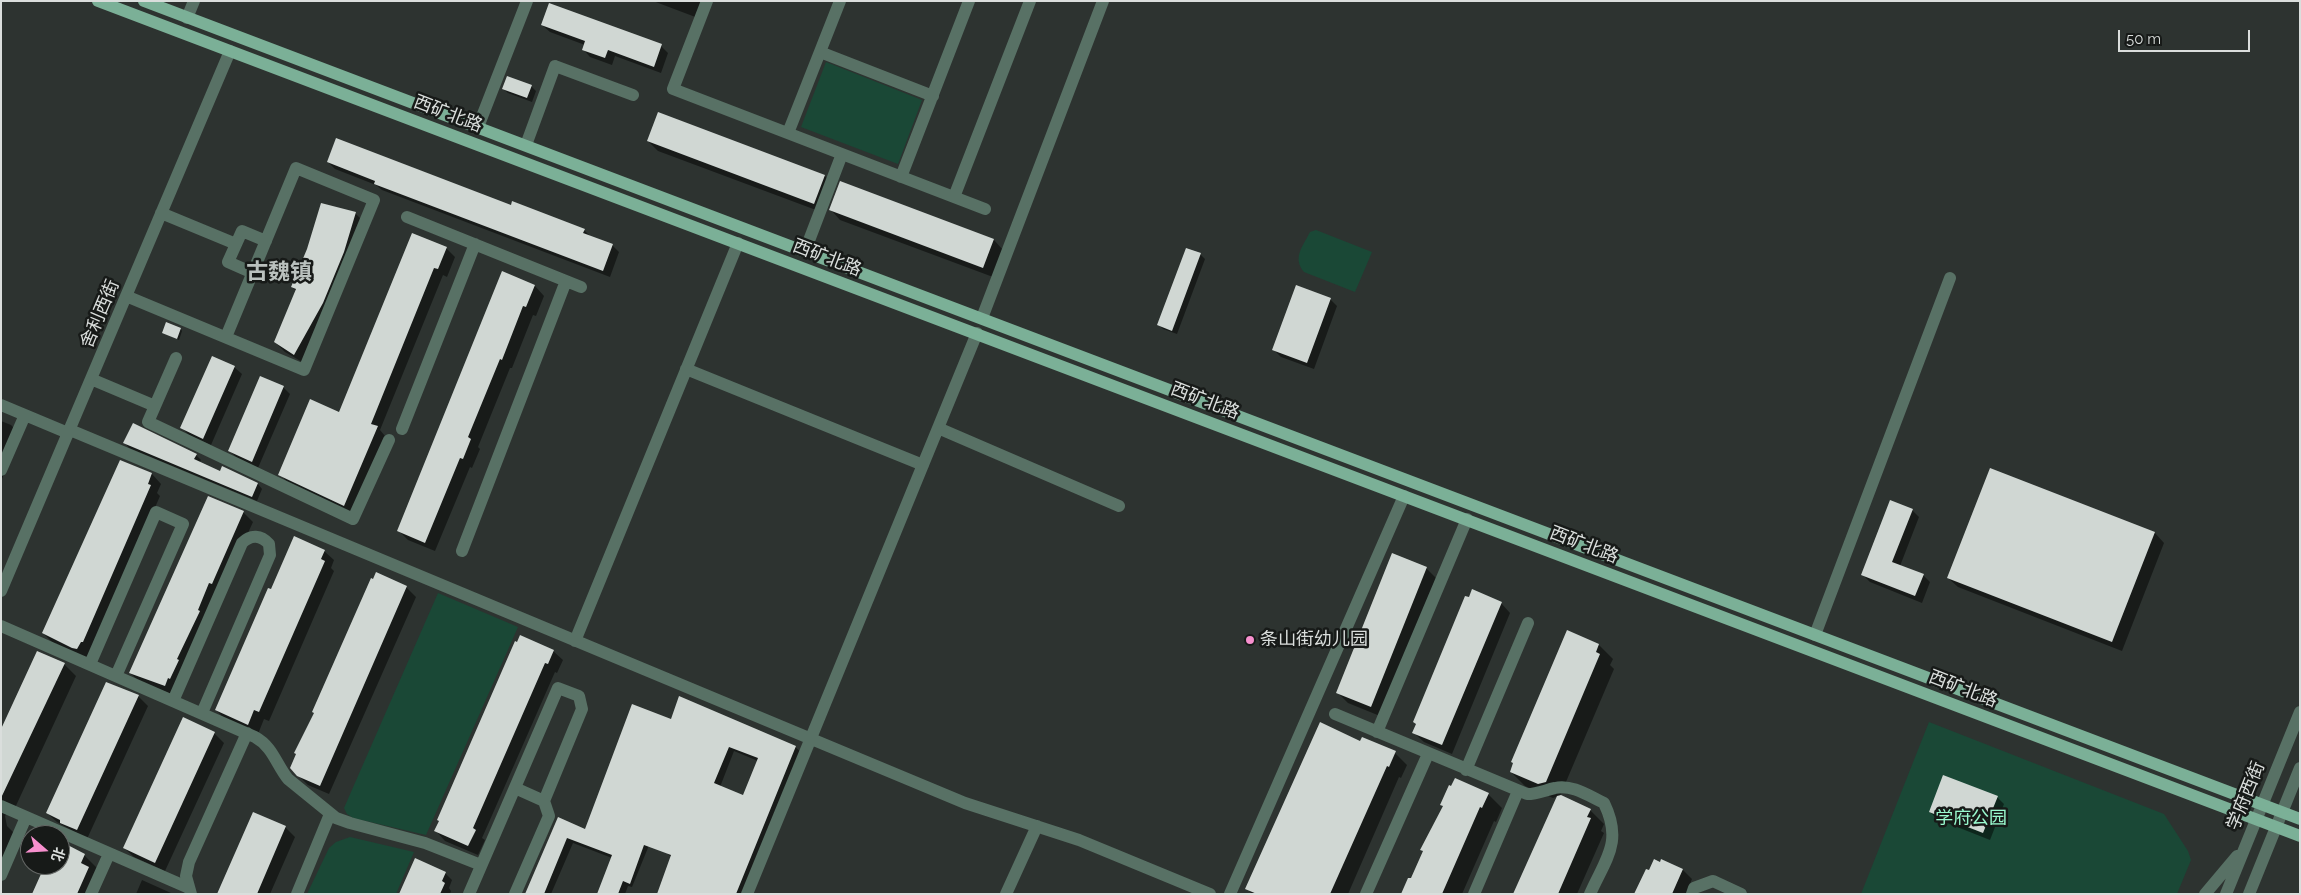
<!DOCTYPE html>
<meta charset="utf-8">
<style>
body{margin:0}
#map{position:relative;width:2301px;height:895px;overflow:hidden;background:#2d3330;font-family:Raleway,"Noto Sans SC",sans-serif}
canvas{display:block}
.frame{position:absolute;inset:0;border:2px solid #dadedc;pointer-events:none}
.north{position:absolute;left:20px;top:825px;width:50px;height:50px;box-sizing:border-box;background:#171a18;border:1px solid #656866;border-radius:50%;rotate:109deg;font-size:14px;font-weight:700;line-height:20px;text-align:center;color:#dadedc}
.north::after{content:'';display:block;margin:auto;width:18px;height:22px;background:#f790ce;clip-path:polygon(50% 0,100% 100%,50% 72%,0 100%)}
.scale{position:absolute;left:2118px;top:30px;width:132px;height:22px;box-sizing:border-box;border:2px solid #dadedc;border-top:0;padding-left:6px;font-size:15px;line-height:18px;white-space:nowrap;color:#dadedc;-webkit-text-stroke:4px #171a18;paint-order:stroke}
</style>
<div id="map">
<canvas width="2301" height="895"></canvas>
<div class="frame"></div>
<div class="north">北</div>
<div class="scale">50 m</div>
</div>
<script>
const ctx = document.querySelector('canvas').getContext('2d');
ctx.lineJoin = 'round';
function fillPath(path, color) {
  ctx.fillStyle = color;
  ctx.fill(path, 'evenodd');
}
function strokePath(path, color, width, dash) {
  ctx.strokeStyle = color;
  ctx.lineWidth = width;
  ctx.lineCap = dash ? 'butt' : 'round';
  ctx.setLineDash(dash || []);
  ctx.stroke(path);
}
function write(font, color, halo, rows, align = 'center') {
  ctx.font = font + ' Raleway,"Noto Sans SC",sans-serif';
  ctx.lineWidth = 5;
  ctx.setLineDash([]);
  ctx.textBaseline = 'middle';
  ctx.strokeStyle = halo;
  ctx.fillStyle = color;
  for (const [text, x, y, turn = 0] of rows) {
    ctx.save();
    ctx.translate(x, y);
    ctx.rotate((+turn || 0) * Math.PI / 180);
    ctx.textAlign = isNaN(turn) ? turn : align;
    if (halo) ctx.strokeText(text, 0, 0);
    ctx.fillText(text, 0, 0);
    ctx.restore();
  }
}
fillPath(new Path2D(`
 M826,62L922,100L898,164L801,127Z
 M1316,230L1372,252L1355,292L1304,272C1292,258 1303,246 1310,232Z
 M438,593L518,627L426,835L353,818L347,814L344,808Z
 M1929,722L2164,814L2188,851L2191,860L2177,894H1861Z
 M350,837L414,852L396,894H307L329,848L336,842Z`), '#1a4836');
fillPath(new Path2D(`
 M653,1H705L698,18Z
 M542,25L661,46L668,53L661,73L615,56L612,65L590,57L583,49L585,45L550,32Z
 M531,86L536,91L532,102L508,93L503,89Z
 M659,114L825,176L834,186L824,213L658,151L648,141Z
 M328,162L512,207L584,230L591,237L612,245L619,252L610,277L382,190L376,185L335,169Z
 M841,182L994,240L1003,250L993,277L840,220L831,210Z
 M355,213L365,223L304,363L285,352L275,342L296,291L292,287Z
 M446,248L455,257L447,277L443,275L380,430L385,436L353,513L288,483L280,474L340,414Z
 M1200,254L1205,259L1177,334L1163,329L1159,325Z
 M503,273L535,286L544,296L536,316L533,315L512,368H510L478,447L480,449L472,468L470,467L435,551L408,540L399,531Z
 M1330,299L1337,306L1314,369L1281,357L1274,350Z
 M181,329L182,331L179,340L163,332Z
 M234,367L242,374L211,445L189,435L182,428Z
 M283,387L290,394L258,468L236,457L230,451Z
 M1,421L11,425L21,435L1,481Z
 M125,443L196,455L201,460L199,463L220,473L222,468L258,484L262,489L257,501L129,448Z
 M120,461L152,474L161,484L157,493L160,496L93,651L87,658L53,643L43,633Z
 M1990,469L2155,533L2164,543L2122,651L1958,587L1948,578Z
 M1912,510L1919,517L1900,566L1923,575L1930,582L1922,603L1870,582L1863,575Z
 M243,512L253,522L174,695L140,682L130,673Z
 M324,551L334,560L331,568L334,571L269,721L264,719L258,734L226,720L216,710L271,590Z
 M1426,568L1436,578L1380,716L1348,703L1338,693Z
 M406,587L416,597L329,794L308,785L298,775L315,713Z
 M1501,603L1510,613L1452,754L1424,742L1414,733Z
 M1599,645L1613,659L1610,665L1614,669L1560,796L1590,810L1604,824L1601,831L1604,833L1577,894H1515L1558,796L1553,798L1525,786L1511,772Z
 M553,651L563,660L557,673L555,672L482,838L485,840L478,855L445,841L436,831Z
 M64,664L76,676L14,810L9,811L5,816L7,826L15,834L1,870V732Z
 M138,696L148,706L87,839L57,822L47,813Z
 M671,720L795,747L801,752L743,894H658L671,857L652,838L632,887L628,886L625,894H598L612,858L573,843L551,894H526L558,818L586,831ZM734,751L758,761L744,796L720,787Z
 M214,733L224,743L165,871L134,857L124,848Z
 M1361,742L1395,753L1407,765L1401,778L1399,777L1348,894H1252L1247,888Z
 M1488,794L1502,808L1496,822L1494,821L1462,894H1402L1411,880L1424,852L1422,850Z
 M1997,797L2004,804L1990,840L1937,819L1930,812Z
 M249,822L285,827L295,837L270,894H219Z
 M60,842L84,855L98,869L97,894H34L47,865H60Z
 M1662,860L1683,870L1692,879L1686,894H1636L1649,872Z
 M445,873L452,880L449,888L451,891L450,894H402Z
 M142,880L171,893L172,894H136Z`), '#0007');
fillPath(new Path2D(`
 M549,3L662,44L654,67L608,50L605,58L582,50L585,41L541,25Z
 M507,76L532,85L527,98L502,89Z
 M658,112L825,175L814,204L647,141Z
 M336,138L511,205L512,201L585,229L583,233L613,244L603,271L374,184L375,181L327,162Z
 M840,181L994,239L983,268L829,210Z
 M321,203L356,212L344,252L323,303L294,355L274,342L296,289L291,287L307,249Z
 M412,233L447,247L438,269L434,268L371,424L378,426L344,506L278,475L310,399L339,412Z
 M1186,248L1201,253L1172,331L1157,325Z
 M502,271L535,285L526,307L523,306L502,360L500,359L468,437L471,439L463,459L460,458L425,543L397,531Z
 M1296,285L1331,298L1307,363L1272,350Z
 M166,322L181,328L177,339L162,333Z
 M212,356L235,366L203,439L180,428Z
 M260,376L284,386L252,462L228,451Z
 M133,423L197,454L194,459L220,471L222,466L258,483L252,497L123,443Z
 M120,460L152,473L148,484L151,485L83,642H81L77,649L72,648L42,633Z
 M1990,468L2155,532L2112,642L1947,578Z
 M208,496L244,511L212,584L209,583L198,610L200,611L177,659L179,660L170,679L168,678L165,686L129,673Z
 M1890,500L1913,509L1892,562L1924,574L1915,596L1861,575Z
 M294,536L325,550L321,559L325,561L259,712L254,710L248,725L215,710L268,588L271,589Z
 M1392,553L1427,567L1371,707L1336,693Z
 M376,572L407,586L320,786L297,776L290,768L296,754L294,753L314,713L312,712L371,578L373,579Z
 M1472,589L1502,602L1442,745L1412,733L1416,724L1413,722L1465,596L1469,597Z
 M1567,630L1599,644L1596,652L1600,654L1546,782L1538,784L1510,772L1513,763L1511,762Z
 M520,635L554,650L548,664L545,663L473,828L476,830L468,846L434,831L439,821L437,820L515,641L517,642Z
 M37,651L65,663L1,798V729Z
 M106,682L139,695L77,830L60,823V820L46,813Z
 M679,696L796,746L736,894H657L671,855L644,845L630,884L623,881L618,894H597L612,855L567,838L544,894H525L558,817L585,829L632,704L671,719ZM729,747L758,758L743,795L714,783Z
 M183,717L215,732L155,863L123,848Z
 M1320,722L1360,741L1362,737L1396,751L1389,767L1387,766L1330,894H1257L1245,889Z
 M1943,775L1998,796L1983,833L1929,812Z
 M1455,778L1489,793L1482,808L1480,807L1442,894H1401L1408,878H1411L1423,851L1420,850L1443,806L1440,805L1449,785L1451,786Z
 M1561,795L1591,809L1587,817L1591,818L1558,894H1513L1557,796Z
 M253,812L286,826L257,894H217Z
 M60,841L85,854L81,863L89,867L77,894H32L45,865H60Z
 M415,858L446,872L442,881L445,883L440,894H399Z
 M1654,859L1660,862L1661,859L1683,869L1672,894H1634L1646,869L1649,870Z`), '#d0d7d3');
strokePath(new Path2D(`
 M707,1L673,89L985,209
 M187,18L194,1
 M820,52L933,96
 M478,127L527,1
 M788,133L840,1
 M526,145L555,66L633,95
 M901,177L969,1
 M954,197L1030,1
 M161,213L236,244
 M407,217L581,287
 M805,251L842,154
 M253,273L228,262L242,231L266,241
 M126,296L304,370L374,200L296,168L226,337
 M982,318L1103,1
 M176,358L148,422L353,519L389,440
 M686,369L923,465
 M91,379L155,406
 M1,405L68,433
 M938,428L1119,506
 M402,429L475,244
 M70,430L965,803L1079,840L1210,894
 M1,470L25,415
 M462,551L566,281
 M1,591L230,51
 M1,626L255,737C273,747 276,764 288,779L336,818L350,823L425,843L481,865
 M1815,635L1950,278
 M575,641L738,243
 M90,664L156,512L183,524L116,676
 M173,701L242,543C251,534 261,535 269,544L270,555L202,713
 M1335,714L1527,794C1538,794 1545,790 1555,788C1572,784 1589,796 1604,803C1623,842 1606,858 1590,894
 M1377,732L1467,519
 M1466,770L1528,623
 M515,788L544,801
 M1,806L189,888
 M1,875L26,817
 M91,894L109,854
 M191,894L186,876L189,862L247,733
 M297,894L330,814
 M469,894L558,688L579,696L582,709L544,801L549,816L515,894
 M747,894L977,333
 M1006,894L1037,826
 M1230,894L1404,496
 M1366,894L1428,754
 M1474,894L1518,791
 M1692,894L1694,888L1713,881L1741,894
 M2205,894L2237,856
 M2226,894L2300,712
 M2249,894L2300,768`), '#587165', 12);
strokePath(new Path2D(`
 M98,1L2300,836
 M144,1L2300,819`), '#7bb097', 12);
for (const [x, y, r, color] of [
 [1250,640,5,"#f790ce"]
]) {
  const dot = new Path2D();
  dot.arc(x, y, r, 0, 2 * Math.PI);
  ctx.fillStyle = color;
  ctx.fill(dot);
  strokePath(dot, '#171a18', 2);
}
write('18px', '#dadedc', '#171a18', [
 ["西矿北路",448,114,21],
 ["西矿北路",827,258,21],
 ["舍利西街",100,314,-67],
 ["西矿北路",1205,401,21],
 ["西矿北路",1584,545,21],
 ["西矿北路",1963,689,21],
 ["学府西街",2246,796,-68]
]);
write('18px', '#dadedc', '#171a18', [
 ["条山街幼儿园",1260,640]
], 'left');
write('18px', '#99f9ce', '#171a18', [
 ["学府公园",1971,819]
]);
write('bold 22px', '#bac1be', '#171a18', [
 ["古魏镇",279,272]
]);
</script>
